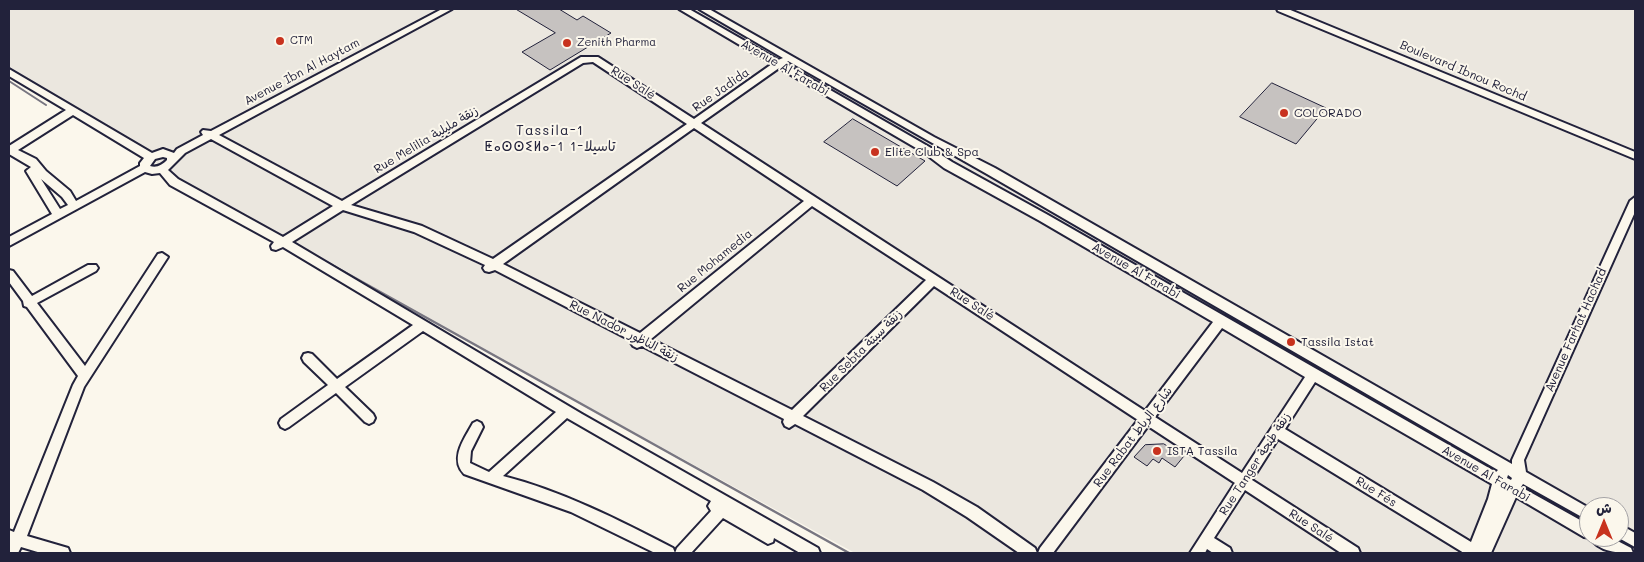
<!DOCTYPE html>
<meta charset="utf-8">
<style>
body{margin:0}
#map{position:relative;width:1644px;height:562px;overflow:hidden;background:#fbf7ec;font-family:Mali,"Playpen Sans Arabic",sans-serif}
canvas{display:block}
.frame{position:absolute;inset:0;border:10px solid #22223b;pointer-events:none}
.north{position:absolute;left:1579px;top:497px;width:50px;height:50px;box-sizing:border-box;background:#fbf7ec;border:1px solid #a4a2a5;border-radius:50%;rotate:0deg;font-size:14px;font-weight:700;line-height:20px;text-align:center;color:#22223b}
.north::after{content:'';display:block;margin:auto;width:18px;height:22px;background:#c8321e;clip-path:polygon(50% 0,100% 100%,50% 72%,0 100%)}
</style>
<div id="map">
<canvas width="1644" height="562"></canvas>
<div class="frame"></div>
<div class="north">ش</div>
</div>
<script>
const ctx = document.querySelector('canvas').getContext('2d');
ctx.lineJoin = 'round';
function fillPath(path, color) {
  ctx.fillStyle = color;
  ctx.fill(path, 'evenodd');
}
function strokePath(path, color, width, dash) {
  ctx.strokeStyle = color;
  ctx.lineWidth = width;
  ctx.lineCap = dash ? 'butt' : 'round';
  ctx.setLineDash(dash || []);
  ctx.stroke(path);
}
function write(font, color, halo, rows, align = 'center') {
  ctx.font = font + ' Mali,"Playpen Sans Arabic","Noto Sans Tifinagh",sans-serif';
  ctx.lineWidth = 4;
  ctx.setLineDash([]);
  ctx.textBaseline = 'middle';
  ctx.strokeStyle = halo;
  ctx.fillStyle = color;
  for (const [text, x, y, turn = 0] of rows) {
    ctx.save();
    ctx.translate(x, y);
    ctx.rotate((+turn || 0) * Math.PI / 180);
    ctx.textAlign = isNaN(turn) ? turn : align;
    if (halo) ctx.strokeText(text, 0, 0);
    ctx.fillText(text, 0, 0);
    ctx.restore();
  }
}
fillPath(new Path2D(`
 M9,9H1635V553H855L175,181L156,163L136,148L9,68ZM1589,507H1619V537H1589Z`), '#ebe7df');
strokePath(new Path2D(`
 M9,81L46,105`), '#787681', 2);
strokePath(new Path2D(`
 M330,264L849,553`), '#787681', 2.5);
const building = new Path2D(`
 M516,9H559L577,20L583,16L611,33L550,70L522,52L555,33Z
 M1272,83L1326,108L1296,144L1240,117Z
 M853,119L925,161L897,186L824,142Z
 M1164,444L1184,456L1175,467L1162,458L1159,463L1153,459L1147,466L1134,457L1145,445Z`);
fillPath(building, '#c6c2c0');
strokePath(building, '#22223b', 1);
const minor = new Path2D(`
 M442,9H452L219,135L342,201L581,57H598L694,119L772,64L679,9H689L778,60L783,58L699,9H709L934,137L995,168L1512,464V460L1630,201L1635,197V212L1524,460L1526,472L1589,508V521L1523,484L1521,487L1589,525V537H1610L1631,548L1633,553C1619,553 1598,552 1591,538L1584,537L1516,497L1491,553H1464L1278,439L1252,480L1358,548L1360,553H1341L1245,490L1214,538L1230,548L1232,553H1213L1207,549L1205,553H1190L1235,483L1148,426L1053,553H1038L1040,548L1138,420L934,286L803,416L933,482L977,507L1035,548L1037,553H1019L967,517L923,490L795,424L789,428L785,426L783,422L784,419L642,346L637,348L633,346L631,343L632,341L495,270L489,272L485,271L483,268L485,265L414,232L343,210L292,242L582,414L818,548L820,553H800L774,538L773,542L768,544L723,518L691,553H675L677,548L711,511L708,506L711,501L567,418L503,476C562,491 619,520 673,548L675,553H655L571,512L464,474C449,458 465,438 473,423L477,421L481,423L483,427L471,451L470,463L489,472L556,412L423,331L345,387L373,414L375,418L373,422L369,424L365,422L336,393L289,427L285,429L281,427L279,423L281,419L328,385L304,362L302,358L304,354L308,353L312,354L337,379L413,325L283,247L276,250L272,249L271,246L274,242L170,185L160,173L152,174L145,172L9,246V237L52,214L26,171L31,167L9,154V146L66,110L9,76V69L152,153L163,149L174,153L177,149L203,135L201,132L203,130L211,131ZM788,61L987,174L1498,470L1496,472L1048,215L952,162L931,148L785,64ZM593,62L687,124L493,259L422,226L351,205L583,63ZM779,68L923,152L944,168L1040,221L1213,322L1145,411L701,123ZM73,115L144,158L140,163V166L76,201L70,191L46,171L36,159L18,150ZM694,128L804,201L640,333L503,264ZM211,139L333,206L283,237L178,179L168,170L185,153ZM163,157L167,158V160C162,165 157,168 150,166L155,159ZM41,179L62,197L68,205L60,209ZM812,206L926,280L792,410L651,339ZM1222,328L1305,377L1242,473L1155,417ZM1315,382L1492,484L1488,499L1471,542L1285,429ZM1508,475L1512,478L1511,480L1507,478Z
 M1277,9H1288L1635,152V159L1278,11Z
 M162,253L168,257L166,260L84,387L27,536L68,548L70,553H41L21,547L18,553H9V530L14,532L73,385L78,376L27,307L24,306L23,301L9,282V270L13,271L32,296L88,265H96L98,268L96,271L37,303L85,366L158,254Z
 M1619,524L1635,533V547L1617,537H1619Z`);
strokePath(minor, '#22223b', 4);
fillPath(minor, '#fbf7ec');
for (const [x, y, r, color] of [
 [280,41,5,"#c8321e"],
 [567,43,5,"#c8321e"],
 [1284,113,5,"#c8321e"],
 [875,152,5,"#c8321e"],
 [1291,342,5,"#c8321e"],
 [1157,451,5,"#c8321e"]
]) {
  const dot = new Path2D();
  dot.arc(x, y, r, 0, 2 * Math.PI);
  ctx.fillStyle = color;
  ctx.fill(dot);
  strokePath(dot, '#fbf7ec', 2);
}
write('11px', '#22223b', '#fbf7ec', [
 ["CTM",290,41],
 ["Zenith Pharma",577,43]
], 'left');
write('12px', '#22223b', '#fbf7ec', [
 ["Avenue Al Farabi",785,68,30],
 ["Boulevard Ibnou Rochd",1463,71,23],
 ["Avenue Ibn Al Haytam",302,72,-28],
 ["Rue Salé",633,83,33],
 ["Rue Jadida",721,90,-35],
 ["Rue Melilia زنقة مليلية",426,140,-31],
 ["Rue Mohamedia",715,261,-39],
 ["Avenue Al Farabi",1136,271,30],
 ["Rue Salé",972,304,33],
 ["Avenue Farhat Hachad",1576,330,-66],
 ["Rue Nador زنقة الناظور",624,331,27],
 ["Rue Sebta زنقة سبتة",861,351,-45],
 ["Rue Rabat شارع الرباط",1133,437,-53],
 ["Rue Tanger زنقة طنجة",1255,464,-57],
 ["Avenue Al Farabi",1486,474,30],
 ["Rue Fés",1376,492,32],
 ["Rue Salé",1311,526,33]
]);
write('12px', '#22223b', '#fbf7ec', [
 ["COLORADO",1294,113],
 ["Elite Club & Spa",885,152],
 ["Tassila Istat",1301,342],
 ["ISTA Tassila",1167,451]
], 'left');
ctx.letterSpacing = '1px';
write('14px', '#22223b', '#fbf7ec', [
 ["Tassila-1",550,131],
 ["ⵟⴰⵙⵙⵉⵍⴰ-1 1-تاسيلا",550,147]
]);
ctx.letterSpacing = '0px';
</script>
